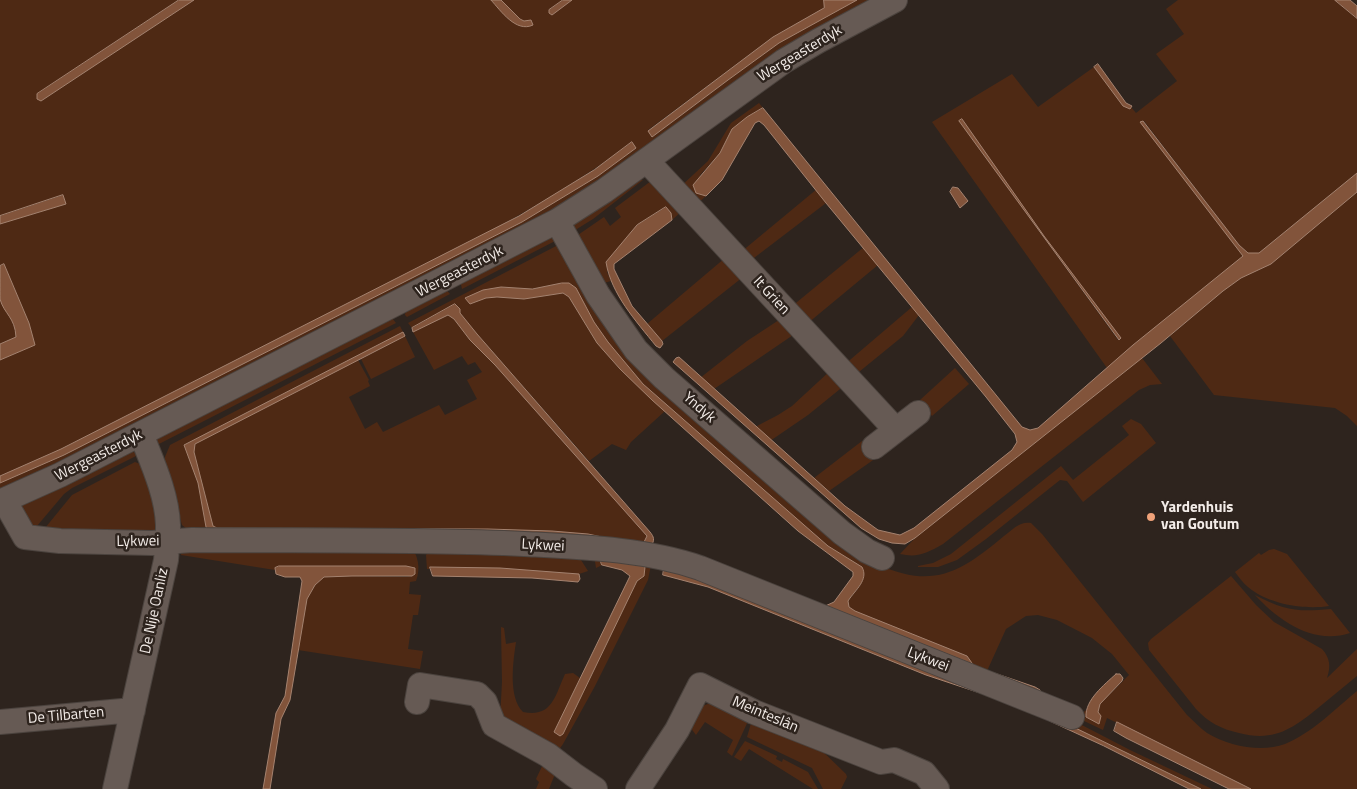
<!DOCTYPE html>
<meta charset="utf-8">
<style>
body{margin:0}
canvas{display:block;background:#2e241e}
</style>
<canvas width="1357" height="789"></canvas>
<script>
const ctx = document.querySelector('canvas').getContext('2d');
ctx.lineJoin = 'round';
function fillPath(path, color) {
  ctx.fillStyle = color;
  ctx.fill(path, 'evenodd');
}
function strokePath(path, color, width, dash) {
  ctx.strokeStyle = color;
  ctx.lineWidth = width;
  ctx.lineCap = dash ? 'butt' : 'round';
  ctx.setLineDash(dash || []);
  ctx.stroke(path);
}
function write(font, color, halo, rows, align = 'center') {
  ctx.font = font + ' "Titillium Web",sans-serif';
  ctx.lineWidth = 5;
  ctx.setLineDash([]);
  ctx.textBaseline = 'middle';
  ctx.strokeStyle = halo;
  ctx.fillStyle = color;
  for (const [text, x, y, turn = 0] of rows) {
    ctx.save();
    ctx.translate(x, y);
    ctx.rotate((+turn || 0) * Math.PI / 180);
    ctx.textAlign = isNaN(turn) ? turn : align;
    if (halo) ctx.strokeText(text, 0, 0);
    ctx.fillText(text, 0, 0);
    ctx.restore();
  }
}
fillPath(new Path2D(`
 M0,0H179L38,94L41,101L194,0H491L510,19L522,27L524,21L520,19L501,0H563L549,10L552,15L572,0H824V8L773,37L648,130L652,137L728,80L779,43L857,0H878L564,209L0,494V483L64,455L522,222L598,176L636,148L632,143C580,180 527,212 470,242L61,449L0,476V360L35,345L29,323L4,264L0,266V224L66,204L62,195L0,216Z
 M1178,0H1335L1357,18V173L1259,253H1248L1239,245L1144,121L1141,122L1243,256L1107,368L932,122L1012,74L1038,107L1094,67L1123,106L1131,107L1136,113L1177,81L1156,54L1184,34L1166,9ZM962,120L1044,236L1121,339L1118,340L960,122Z
 M759,103L763,108L732,129L720,153L700,175V194L706,196L696,205L679,188L708,161L731,123Z
 M633,180H643L593,219L572,232L574,223Z
 M651,181L682,211L672,220L671,213L666,207L637,225L607,272L611,281L601,284L575,237L604,217L610,226L621,217L615,208Z
 M817,189L826,203L750,261L741,252Z
 M1357,192V426L1347,416L1335,408L1214,395L1170,336L1223,291L1241,278L1271,264Z
 M542,238H551L557,240L462,289L460,280Z
 M560,244L590,297L881,566C935,589 962,571 1004,536C1012,530 1020,521 1031,523L1042,534L1187,715C1194,721 1200,728 1207,733C1229,746 1261,753 1285,744C1312,733 1335,709 1357,691V789H1251L1107,718L1103,730L1082,720V714L1086,710V717L1098,712L1100,704L1129,675L1112,654L1092,638L1057,620L1038,615L1026,616L1006,629L987,671L974,666L967,656L855,611L849,607L848,601L860,586L862,567L828,546L643,384L628,368L562,283L532,289L501,287L483,290L470,304L486,298L497,297L524,299L563,293L569,297L597,343L620,369L665,411L631,442L626,450L612,444L589,461L477,334L460,313L456,304L412,328L408,323Z
 M864,247L878,265L808,323L791,307Z
 M725,258L743,277L662,341L647,324Z
 M444,287L450,294L407,317L405,315L406,306Z
 M0,299C7,312 15,322 16,337L0,344Z
 M912,307L919,315L903,336L854,376L844,365Z
 M448,315L454,319L470,340L495,365L647,536L644,543L625,542L588,534L552,531L488,529L217,528L213,526L194,452L193,447L195,444L358,360L369,380L368,381L370,386L349,397L365,429L377,422L383,432L439,405L445,415L477,399L467,380L482,372L475,362L468,365L462,356L434,370L413,332Z
 M392,318L396,323L155,446L157,437Z
 M782,318L796,333L714,389L700,378L747,341Z
 M400,326L403,332L184,445L198,483L206,527L208,530L187,529L182,525L165,461V457L170,445Z
 M405,336L415,357L371,379L361,359Z
 M1142,358L1162,384L1150,385L1139,390L943,544C927,553 918,558 900,554L915,538Z
 M955,368L969,384L932,416L920,400Z
 M831,370L845,385L808,415L770,441L755,427L778,415L792,406Z
 M1131,419L1141,424L1156,443L1083,502L1067,481L1060,480L986,539L957,560L938,567H918V566L933,563L951,554L1061,466L1073,480L1129,435L1122,426Z
 M862,441L876,458L829,491L814,478Z
 M126,450L140,454L72,488L64,494L37,526L30,527L17,505Z
 M135,462L140,464L148,472L158,528L150,536L41,533L72,495Z
 M410,545C418,555 421,568 416,581L410,582L409,594L421,595L418,615H413L408,649L423,651L420,669L298,650L307,599L315,585L324,577L352,576L406,577L412,576L415,574L406,566L275,568V570L181,555L183,546Z
 M433,545L575,554L581,560L588,571L579,574L500,568L430,567V569H427L426,555Z
 M1274,549L1287,554L1329,606C1304,610 1268,604 1248,587C1243,583 1239,577 1235,572L1259,553L1261,555L1269,550Z
 M594,555L652,560L648,580L595,686L563,744L558,751L500,719L502,682L501,627L504,628L506,644L516,642C513,662 508,697 523,712C552,718 555,696 565,674L573,673L580,678L555,732L563,734L637,581L641,577L600,562L602,565L596,568Z
 M1231,576L1256,605L1274,622L1322,649C1330,658 1331,666 1327,678L1357,649V676C1344,687 1331,697 1318,708C1292,729 1274,742 1239,733C1221,729 1208,722 1196,709L1149,650L1148,643L1151,639Z
 M1255,595C1285,611 1298,612 1331,609L1350,633C1313,645 1279,621 1255,595Z
 M711,703L749,719L732,756L727,752L733,740L705,722L696,735L690,727L702,706Z
 M752,720L816,745L846,774L847,777L841,789H823L812,768L747,737Z
 M1059,720L1076,722L1130,750L1212,789H1201Z
 M745,741L777,756L776,759L782,762L783,759L808,772L818,789H813L749,749L741,761L734,757Z
 M545,760L557,769L549,789H536L539,782L536,779Z`), '#4e2914');
const water = new Path2D(`
 M179,0H194L41,101L37,99V94Z
 M491,0H501L520,19L524,21L531,20L533,25C516,33 501,11 491,0Z
 M563,0H572L552,15L549,13V10Z
 M824,0H857L779,43L728,80L652,137L648,131L773,37L824,8Z
 M1335,0H1350L1357,6V18Z
 M1098,64L1126,103L1132,106L1130,109L1123,106L1094,67Z
 M763,108L1022,427L1030,430L1038,428L1133,345L1243,256L1140,122L1143,121L1239,245L1248,253H1259L1357,173V192L1271,264L1241,278L1223,291L1161,343L915,538L905,544L892,543L879,539L861,528L673,362L676,358L679,357L845,506L878,530L900,535L914,528L1012,450L1017,442L1015,434L986,397L826,203L764,125L759,121L755,123L722,180L706,196L696,193L693,185L720,153L732,129L747,117Z
 M962,119L1044,236L1121,338L1119,340L959,121Z
 M632,142L636,148L598,176L522,222L64,455L0,483V476L61,449L519,216L594,170Z
 M953,187L958,188L968,201L960,208L950,192Z
 M63,195L66,204L0,224V216Z
 M666,207L671,213L672,220L614,264V269L632,306L662,341L663,344L660,348L656,346C636,321 611,294 606,262L637,225Z
 M4,264L29,323L35,345L0,360V344L16,337C15,317 4,314 0,299C0,290 0,276 0,266Z
 M562,283H569L576,288L594,322L608,342L643,384L828,546L862,567C869,580 855,590 848,601L849,607L855,611L967,656L974,666L1035,687L1040,690V693L823,607L834,602L853,576V572L798,531L652,400L620,369L597,343L569,297L563,293L524,299L497,297L486,298L470,304L465,298L483,290L501,287L532,289Z
 M455,304L460,309V313L477,334L650,532C654,537 655,540 651,546L208,530L206,527L198,483L184,445L403,332L405,336L195,444L194,452L213,526L217,528L488,529L552,531L588,534L625,542H644L647,536L495,365L470,340L454,319L448,315L413,332L412,328Z
 M600,559L632,562L645,567L644,576L637,581L563,734L560,736L554,732L630,576L622,570L602,565Z
 M279,566H406L415,568V574L412,576H352L324,577L315,585L307,599L290,700L281,719L270,789H263L276,713L285,696L302,581L300,577H285L276,574L275,568Z
 M430,567L500,568L579,574L580,579L578,582L532,578L433,576Z
 M664,569L693,576L986,695L926,675L708,587L663,575Z
 M1116,674H1120L1123,678L1122,681L1100,704L1098,712L1101,716L1099,724L1086,717C1085,700 1104,685 1116,674Z
 M1039,716L1059,720L1201,789H1189L1104,746Z
 M1117,722L1251,789H1229L1126,738L1114,731Z`);
fillPath(water, '#82543b');
strokePath(water, '#a4826f', 1);
const minor = new Path2D(`
 M647,161L896,430
 M557,221L598,295L636,350L664,378L842,533L867,551L882,558
 M874,447L918,413
 M4,500L25,537L60,541L152,543L192,540C302,541 414,539 524,544C582,547 645,549 700,568L1072,717
 M0,502L60,475L557,221L604,191L784,61L818,41L895,0
 M417,702L420,685L477,694L485,702L494,725L548,755L574,775L595,789
 M0,722L133,710
 M115,789L166,560C167,549 168,537 168,525C167,494 152,462 141,434
 M638,789L677,730L700,685L754,712L881,762L894,760L924,773L937,789`);
strokePath(minor, '#4b433e', 26);
strokePath(minor, '#665a54', 24);
for (const [x, y, r, color] of [
 [1151,517,5,"#f0a279"]
]) {
  const dot = new Path2D();
  dot.arc(x, y, r, 0, 2 * Math.PI);
  ctx.fillStyle = color;
  ctx.fill(dot);
  strokePath(dot, '#2e241e', 2);
}
write('15px', '#f3ece8', '#2e241e', [
 ["Wergeasterdyk",800,54,-31],
 ["Wergeasterdyk",460,272,-27],
 ["It Grien",771,296,47],
 ["Yndyk",699,408,41],
 ["Wergeasterdyk",99,456,-27],
 ["Lykwei",138,542,-1],
 ["Lykwei",543,546,3],
 ["De Nije Oanliz",155,611,-78],
 ["Lykwei",928,660,21],
 ["Meinteslân",765,715,23],
 ["De Tilbarten",66,716,-5]
]);
write('bold 15px', '#f3ece8', '#2e241e', [
 ["Yardenhuis",1161,508],
 ["van Goutum",1161,525]
], 'left');
</script>
